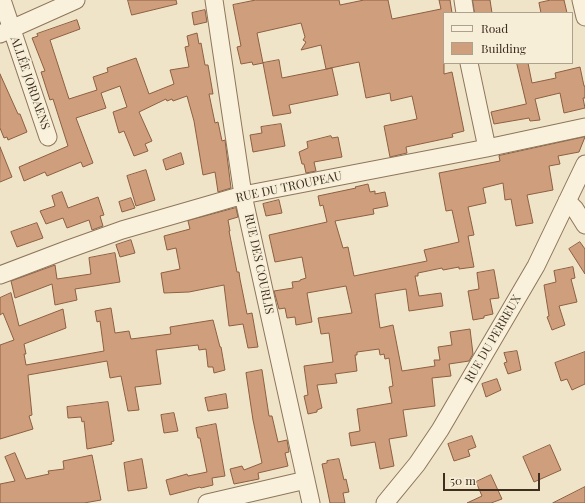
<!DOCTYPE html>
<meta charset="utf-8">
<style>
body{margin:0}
#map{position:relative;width:585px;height:503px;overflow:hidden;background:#f0e4c8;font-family:"Playfair Display",serif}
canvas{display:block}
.legend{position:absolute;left:443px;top:12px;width:130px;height:52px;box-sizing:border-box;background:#f7eed8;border:1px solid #ada18e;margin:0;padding:5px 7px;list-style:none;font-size:12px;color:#3d2e20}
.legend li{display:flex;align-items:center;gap:8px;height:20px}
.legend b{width:20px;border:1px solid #ada18e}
.scale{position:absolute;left:443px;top:473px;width:97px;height:18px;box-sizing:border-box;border:2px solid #3d2e20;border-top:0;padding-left:5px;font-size:12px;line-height:14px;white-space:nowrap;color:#3d2e20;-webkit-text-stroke:3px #f7eed8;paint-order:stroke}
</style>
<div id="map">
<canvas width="585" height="503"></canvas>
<ul class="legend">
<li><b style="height:5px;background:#faf1dc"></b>Road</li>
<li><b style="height:11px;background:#cf9f7d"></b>Building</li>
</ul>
<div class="scale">50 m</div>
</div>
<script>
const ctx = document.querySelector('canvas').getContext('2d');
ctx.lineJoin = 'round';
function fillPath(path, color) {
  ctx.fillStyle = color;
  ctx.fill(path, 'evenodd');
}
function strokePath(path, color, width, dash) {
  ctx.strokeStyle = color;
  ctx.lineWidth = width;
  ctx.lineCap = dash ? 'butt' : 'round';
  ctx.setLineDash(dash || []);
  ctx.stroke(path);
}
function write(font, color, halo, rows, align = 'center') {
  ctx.font = font + ' "Playfair Display",serif';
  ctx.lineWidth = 3.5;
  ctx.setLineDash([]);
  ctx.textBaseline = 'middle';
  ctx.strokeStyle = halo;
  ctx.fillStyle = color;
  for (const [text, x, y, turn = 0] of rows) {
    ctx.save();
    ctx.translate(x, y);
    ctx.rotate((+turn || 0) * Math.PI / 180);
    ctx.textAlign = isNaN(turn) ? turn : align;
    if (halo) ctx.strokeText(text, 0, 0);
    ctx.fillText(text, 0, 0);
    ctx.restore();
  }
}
const building = new Path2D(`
 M128,0H176L177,4L132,15Z
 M256,0H339L340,5L364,0H388L392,19L441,9L439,0H450L452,13H444V74L452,72L464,131L452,134L453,137L406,147L407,153L390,157L384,126L417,119L412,96L391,101L390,93L366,98L359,62L326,69L321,45L301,50L306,42L303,40L305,37L301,23L257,33L263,63L253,65L252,62L241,64L237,47L241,46L233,5Z
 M473,0H490L492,13H475Z
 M551,0H564L567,13H541L539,3Z
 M205,10L207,22L194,25L192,13Z
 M77,20L80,29L50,40L69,99L97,90L93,77L108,72L107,68L136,58L149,94L174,84L170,70L189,67L185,47L189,46L187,36L197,33L199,44L201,43L205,65H208L213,94H209L215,123L218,122L222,141L225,140L231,188L218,192L215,172L203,175L194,121L187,96L173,101L172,99L167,101L166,99L139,112L152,141L145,144L148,151L134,156L124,131L119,133L113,112L127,107L120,86L101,93L106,108L76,118L93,163L83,167L81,162L47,176L45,172L24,181L19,167L68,146L53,99L50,100L41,72L45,71L32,38L38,36L37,34Z
 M279,60L282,78L332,68L338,95L289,105L291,113L273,116L263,63Z
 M517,63H528L532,83L556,78L555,73L580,67L584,86H585V98H583L585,108L564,113L560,93L535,99L540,120L530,121L529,118L494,124L491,112L526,104Z
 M0,74L18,114H20L27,132L8,140L7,137L4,138L0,128Z
 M281,124L285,146L253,152L250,135L262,133L261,127Z
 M331,136L332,138L338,137L342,157L314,162L316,171L306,173L304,164H302L299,152L308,148L307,142Z
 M585,137L579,152L558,156L560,164L549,166L553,190L527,195L533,223L516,226L511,199L505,200L503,183L483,188L486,203L468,207L474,235L468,236L474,267L459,269V267L443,270L442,268L418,273V276H415L419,296L441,293L443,306L409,311L406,289L375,294L380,328L393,325L402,371L435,366L434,360H440L438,347L452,345L450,332L470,329L473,354L469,361L449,364L451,376L432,378L435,406L403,410L407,436L389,439L394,466L380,469L375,442L351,446L349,433L360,431L357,409L392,403L389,387L393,386L389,358L385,359L384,354L380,355L379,349L357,352V355H355L357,371L335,374L337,383L317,385L322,408L317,410V412L308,414L304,396L308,395L304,366L333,362L329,333L321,334L318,318L352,313L346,286L307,293L312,322L296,325L295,317L287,318L285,308L279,309L274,291L293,288L292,282L300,281V280L306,278L302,257L275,262L269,235L327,222L323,205L320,206L318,196L356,188L355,187L368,184L370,192L375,191V194L385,192L388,206L373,209L374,214L335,221L343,248L348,247L354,276L427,261L424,250L459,242L452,210L446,211L439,173L500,161L499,156Z
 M0,147L12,177L0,182Z
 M181,153L184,164L166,170L163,160Z
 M146,170L155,200L136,206L127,176Z
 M62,192L68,208L98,197L104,215L100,216L103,226L92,230L89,220L67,228L63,218L46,224L40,211L55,206L52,196Z
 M131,198L135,208L122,212L119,202Z
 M279,200L282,213L266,216L263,204Z
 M236,208L238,217L228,220L230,231H229L237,272H239L240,279L247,314L252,313L258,347L248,348L243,324L229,326L224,285L189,292L164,293L161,273L180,269L176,248L167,250L164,236L190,229L188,221Z
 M37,223L43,238L17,247L11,232Z
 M131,240L135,253L120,257L116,245Z
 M580,242L585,249V274L569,249Z
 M115,253L120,282L75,289L77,300L55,305L52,284L15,298L11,281L55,265L57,279L91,274L89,258Z
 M573,267L575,278L571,279L577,302L559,306L565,325L552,330L547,317L549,316L544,285L556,282L554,271Z
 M494,270L499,298L490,299L493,314L484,316V318L473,320L468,291L479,289L477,273Z
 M11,293L19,326L63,309L66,328L24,344L26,354H24L26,365L104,351L100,321L97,322L95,311L111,308L115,333L129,331L131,339L171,334L170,327L213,320L220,347H221L225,370L214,373L213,367H208L206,349L199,350L198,345L156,350L161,384L135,387L139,410L128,411L121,376L110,378L107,361L28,375L32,415L29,416L33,429L0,439V345L14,340L3,313L0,315V298Z
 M517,351L521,370L508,374L504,363L507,362L504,353Z
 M585,352V384L572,390L567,379L561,381L555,363Z
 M262,370L269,416H272L278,442L287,440L289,452L285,453L288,466L258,473L259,479L234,484L230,469L242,466L244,470L262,463L253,420L246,373Z
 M497,379L501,390L486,397L482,384Z
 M226,394L228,408L208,411L205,398Z
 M108,402L114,441L111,442L112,444L87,449L84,421L82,422L81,417L68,418L67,407Z
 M174,413L178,431L164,433L161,415Z
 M216,424L225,476L212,478L213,485L201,488L200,487L170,495L166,480L187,474L188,476L207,472L200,438H198L196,428Z
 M472,436L476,447L468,450L470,456L454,461L448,444Z
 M550,445L561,470L534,482L523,457Z
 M15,453L26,479L49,474L48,471L64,469L63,461L92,455L101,500L84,503H0V484L15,481L5,457Z
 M142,459L147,488L128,491L124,463Z
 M339,459L344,480L346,479L349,492L343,493L345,503H330L322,464L327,463V461Z
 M491,475L502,499L491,503H467L482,496L476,482Z
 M585,487V503H553Z`);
fillPath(building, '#cf9f7d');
strokePath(building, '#8d5f41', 1);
const minor = new Path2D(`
 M2,0L48,137
 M214,0L243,195L311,503
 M463,0L465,13
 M581,0L585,17
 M0,34L76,0
 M469,63L487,148
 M567,201L575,209L585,225
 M0,275L66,250L122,230L243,195L487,148L585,127
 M207,503L306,480
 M385,503L417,464L440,430L536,266L585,164`);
strokePath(minor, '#8d765c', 19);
strokePath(minor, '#faf1dc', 17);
write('12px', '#3d2e20', '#f7eed8', [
 ["ALLÉE JORDAENS",30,83,71],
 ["RUE DU TROUPEAU",289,187,-12],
 ["RUE DES COURLIS",259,264,78],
 ["RUE DU PERREUX",493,339,-60]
]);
</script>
